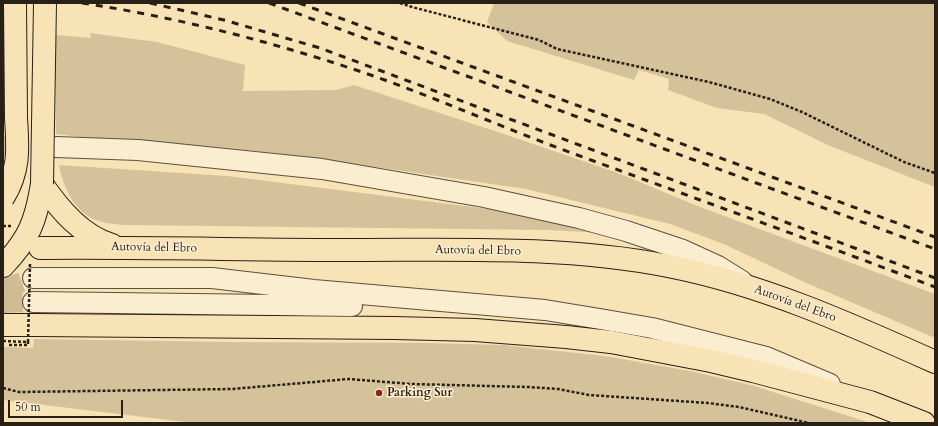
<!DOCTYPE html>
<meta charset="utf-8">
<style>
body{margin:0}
#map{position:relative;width:938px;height:426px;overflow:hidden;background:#f8e3b7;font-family:Cardo,serif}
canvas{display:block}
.frame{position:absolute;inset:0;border:4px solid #281f15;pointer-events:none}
.scale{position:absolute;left:8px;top:400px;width:115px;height:18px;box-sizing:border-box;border:2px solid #281f15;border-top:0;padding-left:5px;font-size:12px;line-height:14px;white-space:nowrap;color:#281f15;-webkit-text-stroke:3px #faedd0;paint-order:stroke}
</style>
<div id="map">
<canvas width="938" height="426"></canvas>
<div class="frame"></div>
<div class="scale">50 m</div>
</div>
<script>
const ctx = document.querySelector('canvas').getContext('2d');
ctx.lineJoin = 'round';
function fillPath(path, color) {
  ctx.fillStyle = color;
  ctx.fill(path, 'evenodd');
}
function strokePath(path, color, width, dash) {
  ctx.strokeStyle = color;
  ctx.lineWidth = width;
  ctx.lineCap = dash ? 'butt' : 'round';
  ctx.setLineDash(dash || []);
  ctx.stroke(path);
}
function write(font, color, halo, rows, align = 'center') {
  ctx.font = font + ' Cardo,serif';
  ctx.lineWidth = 3;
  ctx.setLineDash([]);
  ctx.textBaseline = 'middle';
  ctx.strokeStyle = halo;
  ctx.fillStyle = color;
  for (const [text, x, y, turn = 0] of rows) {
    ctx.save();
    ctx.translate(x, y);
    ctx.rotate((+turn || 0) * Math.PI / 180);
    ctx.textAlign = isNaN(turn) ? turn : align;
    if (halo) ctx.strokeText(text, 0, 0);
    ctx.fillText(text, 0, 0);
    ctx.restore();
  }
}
fillPath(new Path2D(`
 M494,3H935V187L830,146L764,114L717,108L668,90L669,79L639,70L634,80L507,41L487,22Z
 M90,33L157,42L245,65L243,91L336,90L354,85L501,133L618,173L700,207L935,294V338L804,282L726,245L670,224L526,189L293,155L207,146L80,137L56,134L55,35L91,38Z
 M59,165L227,176L512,212L600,233L550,230L124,225C116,224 107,224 99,221C76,215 63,188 59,165Z
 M34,339L235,342L428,343L503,345L605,356L690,371L751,385L871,423H193L3,400V347L33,348Z`), '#d5c29b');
strokePath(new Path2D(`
 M3,146L56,147
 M3,289L33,278
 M3,303L33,302`), '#cebc97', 20, [20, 10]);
const minor = new Path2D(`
 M56,147L138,150L322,169L484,197L579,218L626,231L683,250L718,266L742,281
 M33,278H212L314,290L545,310L600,319L652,328L766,357L830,384
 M33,302L352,306`);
const major = new Path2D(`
 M15,3L16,118
 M3,266C29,239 36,221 42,184
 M3,325H34`);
const highway = new Path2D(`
 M42,184C60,210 82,236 112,245
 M40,248C146,247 251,250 357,250C459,250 567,246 668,266C761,284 848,323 935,362
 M34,325L394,328L475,330L566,337L611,342L711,361L753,371L870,402L924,423`);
strokePath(minor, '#5c503e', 22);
strokePath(major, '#281f15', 24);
strokePath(highway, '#281f15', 24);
strokePath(new Path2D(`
 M400,3L412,7L539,40L557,49L709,82L770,99L802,112L904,162L935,173
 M3,226H11
 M9,345H28V342
 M3,388L19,392L232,389L349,379L411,384L529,387L558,389L589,395L708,403L739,407L809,423`), '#281f15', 2.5, [3, 2]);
strokePath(minor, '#faedd0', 20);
strokePath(major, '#f8e3b7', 22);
strokePath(highway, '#f8e3b7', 22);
strokePath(new Path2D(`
 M82,3C175,17 269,41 359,71C427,94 494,124 561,149C686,195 811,240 935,287
 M150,3L224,20L320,48L935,278
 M269,3L935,249
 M299,3L935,237`), '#281f15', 3, [7, 7]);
const majorBridge = new Path2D(`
 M42,184L45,3
 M3,198C20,171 18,148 16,118`);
strokePath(majorBridge, '#281f15', 24, []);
strokePath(new Path2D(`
 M3,341L28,342L30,264`), '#281f15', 2.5, [3, 2]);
strokePath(majorBridge, '#f8e3b7', 22);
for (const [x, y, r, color] of [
 [379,393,4,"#8f2418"]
]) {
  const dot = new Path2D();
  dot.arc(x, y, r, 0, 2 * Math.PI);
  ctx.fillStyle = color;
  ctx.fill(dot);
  strokePath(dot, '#faedd0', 1.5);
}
write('12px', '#281f15', '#faedd0', [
 ["Autovía del Ebro",154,248,1],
 ["Autovía del Ebro",478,251,1],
 ["Autovía del Ebro",795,304,20]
]);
write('bold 12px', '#281f15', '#faedd0', [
 ["Parking Sur",387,393]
], 'left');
</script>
